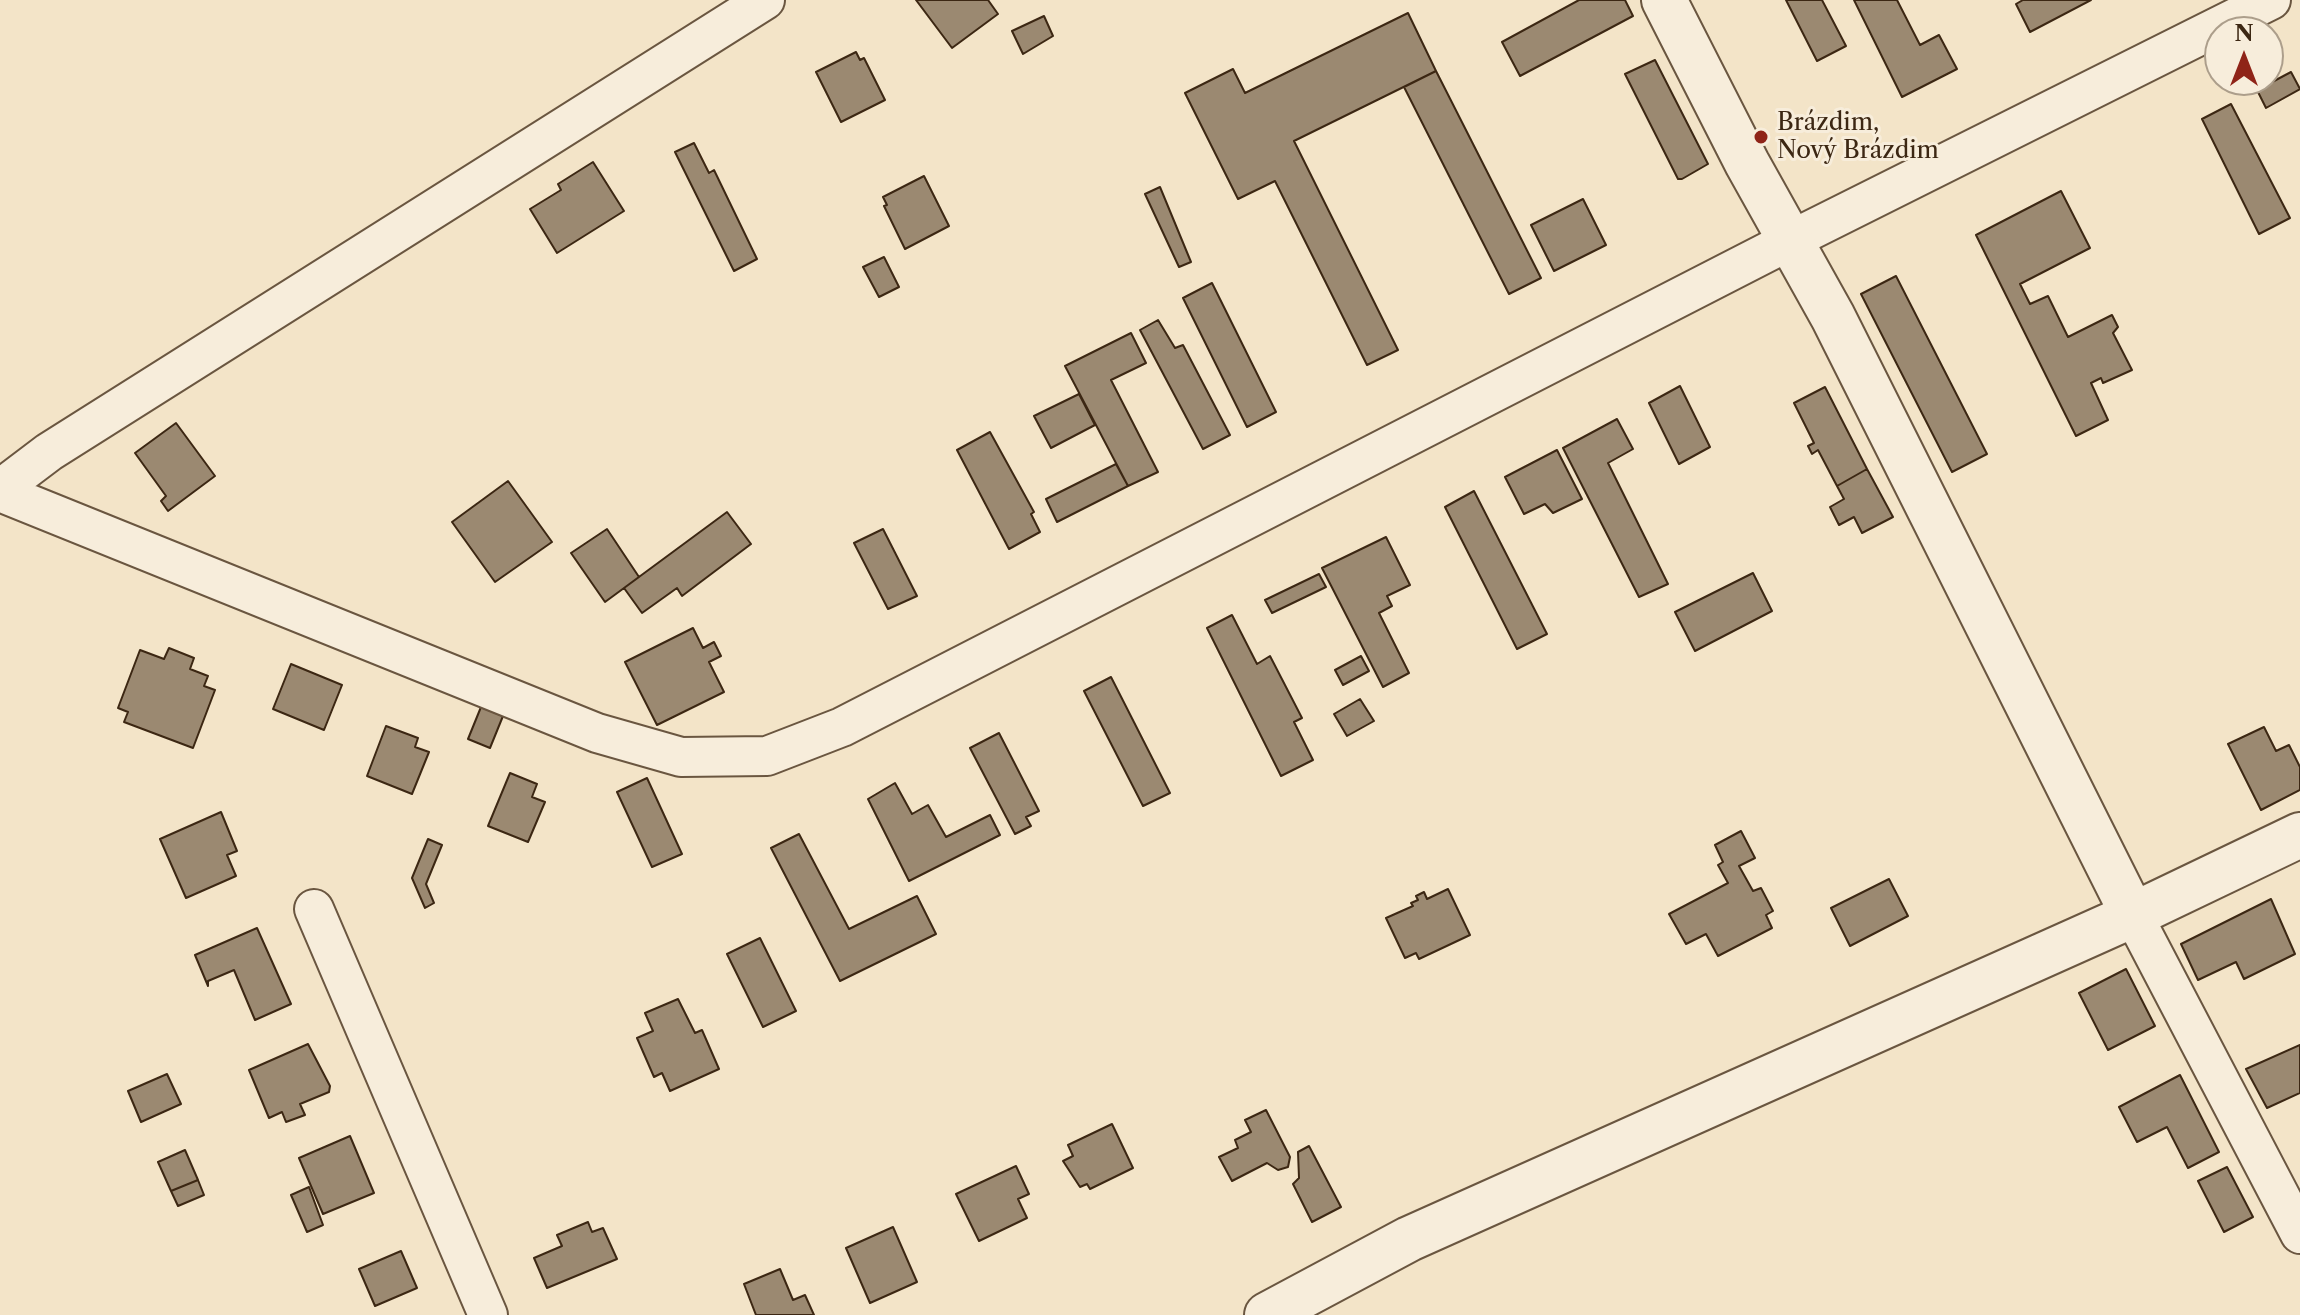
<!DOCTYPE html>
<meta charset="utf-8">
<style>
body{margin:0}
#map{position:relative;width:2300px;height:1315px;overflow:hidden;background:#f3e4c8;font-family:"Libre Caslon Text",serif}
canvas{display:block}
.north{position:absolute;left:2204px;top:16px;width:80px;height:80px;box-sizing:border-box;background:#f7eddb;border:2px solid #ac9e8b;border-radius:50%;rotate:0deg;font-size:22px;font-weight:700;line-height:32px;text-align:center;color:#3c2713}
.north::after{content:'';display:block;margin:auto;width:28px;height:36px;background:#8f2418;clip-path:polygon(50% 0,100% 100%,50% 72%,0 100%)}
</style>
<div id="map">
<canvas width="2300" height="1315"></canvas>
<div class="north">N</div>
</div>
<script>
const ctx = document.querySelector('canvas').getContext('2d');
ctx.lineJoin = 'round';
function fillPath(path, color) {
  ctx.fillStyle = color;
  ctx.fill(path, 'evenodd');
}
function strokePath(path, color, width, dash) {
  ctx.strokeStyle = color;
  ctx.lineWidth = width;
  ctx.lineCap = dash ? 'butt' : 'round';
  ctx.setLineDash(dash || []);
  ctx.stroke(path);
}
function write(font, color, halo, rows, align = 'center') {
  ctx.font = font + ' "Libre Caslon Text",serif';
  ctx.lineWidth = 6;
  ctx.setLineDash([]);
  ctx.textBaseline = 'middle';
  ctx.strokeStyle = halo;
  ctx.fillStyle = color;
  for (const [text, x, y, turn = 0] of rows) {
    ctx.save();
    ctx.translate(x, y);
    ctx.rotate((+turn || 0) * Math.PI / 180);
    ctx.textAlign = isNaN(turn) ? turn : align;
    if (halo) ctx.strokeText(text, 0, 0);
    ctx.fillText(text, 0, 0);
    ctx.restore();
  }
}
const building = new Path2D(`
 M916,0H988L998,14L952,48Z
 M1579,0H1625L1633,16L1520,76L1502,42Z
 M1786,0H1822L1846,46L1817,61Z
 M1854,0H1897L1920,45L1939,35L1957,69L1902,97Z
 M2023,0H2091L2030,32L2016,4Z
 M1408,13L1436,71L1294,141L1398,350L1367,365L1275,181L1238,199L1185,93L1233,69L1245,93Z
 M1044,16L1053,36L1023,54L1012,31Z
 M856,52L860,60L864,58L885,100L841,122L816,72Z
 M1655,60L1708,164L1682,179H1678L1625,74Z
 M1436,71L1541,278L1509,294L1404,87Z
 M2291,72L2300,89L2266,108L2257,90Z
 M2231,104L2290,218L2259,234L2202,119Z
 M694,143L709,173L714,170L757,259L734,271L675,152Z
 M593,162L624,211L557,253L530,209L561,190L558,184Z
 M924,176L949,226L905,249L884,206L887,205L883,197Z
 M1160,187L1191,262L1179,267L1145,194Z
 M2061,191L2090,248L2020,284L2030,304L2048,296L2068,337L2112,315L2118,327L2113,333L2132,370L2103,383L2101,378L2091,383L2108,420L2076,436L1976,235Z
 M1583,199L1606,245L1554,271L1531,225Z
 M884,257L899,287L879,297L863,267Z
 M1896,276L1987,454L1952,472L1861,294Z
 M1212,283L1276,412L1247,427L1183,298Z
 M1158,320L1175,348L1183,345L1230,435L1203,449L1140,330Z
 M1131,333L1146,363L1111,380L1158,472L1128,486L1065,366Z
 M1680,386L1710,447L1679,464L1649,403Z
 M1825,387L1867,469L1837,486L1818,450L1812,454L1808,446L1814,443L1794,403Z
 M1079,394L1095,425L1051,448L1034,416Z
 M1617,419L1633,449L1608,463L1668,584L1639,597L1563,448Z
 M176,423L215,476L168,511L161,501L166,496L135,453Z
 M990,432L1034,512L1031,514L1040,532L1009,549L957,450Z
 M1557,450L1582,499L1553,513L1545,504L1524,514L1505,477Z
 M1116,464L1128,486L1057,522L1046,499Z
 M1867,469L1893,517L1862,533L1854,517L1839,525L1830,507L1844,499L1837,486Z
 M508,481L552,542L495,582L452,522Z
 M1474,491L1547,634L1517,649L1445,507Z
 M727,512L751,544L682,596L677,588L642,613L624,588Z
 M607,529L639,577L605,602L571,553Z
 M883,529L917,596L888,609L854,543Z
 M1386,537L1410,585L1387,596L1392,606L1379,613L1409,673L1383,687L1322,568Z
 M1753,573L1772,611L1695,651L1675,612Z
 M1319,574L1326,587L1272,613L1265,600Z
 M1232,615L1257,664L1270,656L1302,718L1294,722L1313,760L1281,776L1207,628Z
 M693,628L703,648L714,642L721,656L709,662L724,692L657,725L625,662Z
 M169,648L194,658L190,669L208,676L204,686L215,690L193,748L124,722L128,712L118,708L140,650L164,659Z
 M1361,656L1369,671L1343,685L1335,670Z
 M291,664L342,685L324,730L273,709Z
 M1111,677L1170,793L1143,806L1084,691Z
 M1360,699L1374,721L1347,736L1334,714Z
 M481,707L503,716L490,748L468,739Z
 M386,726L418,738L415,747L429,752L412,794L367,776Z
 M2264,727L2276,751L2289,745L2300,767V790L2261,810L2228,744Z
 M999,733L1039,811L1026,817L1031,826L1015,834L970,748Z
 M510,773L537,784L532,797L545,802L528,842L488,826Z
 M647,778L682,854L652,867L617,792Z
 M895,783L912,814L928,805L946,837L990,815L1000,835L909,881L868,799Z
 M221,812L237,851L227,855L236,876L186,898L160,839Z
 M1741,831L1755,858L1739,866L1753,891L1761,888L1773,911L1766,915L1772,928L1718,956L1706,934L1686,944L1669,914L1728,883L1718,865L1723,862L1715,845Z
 M799,834L849,929L917,896L936,934L840,981L771,848Z
 M428,839L442,845L426,884L434,903L425,908L412,878Z
 M1889,879L1908,916L1850,946L1831,908Z
 M1448,889L1470,935L1419,959L1416,953L1405,958L1386,918L1413,906L1411,903L1418,900L1416,896L1424,892L1427,899Z
 M2271,899L2295,954L2244,979L2236,962L2198,980L2181,944Z
 M257,928L291,1004L255,1020L234,970L208,981V986L195,955Z
 M760,938L796,1011L763,1027L727,954Z
 M2126,969L2155,1026L2108,1050L2079,993Z
 M678,999L695,1033L702,1030L719,1069L670,1091L662,1073L654,1077L637,1038L653,1031L645,1013Z
 M308,1044L330,1086L329,1092L300,1104L305,1115L286,1122L282,1112L269,1118L249,1070Z
 M2300,1045V1093L2267,1108L2246,1069Z
 M167,1074L181,1104L141,1122L128,1091Z
 M2180,1075L2219,1152L2188,1168L2167,1127L2137,1142L2119,1107Z
 M1266,1110L1290,1157L1288,1167L1278,1170L1267,1163L1232,1181L1219,1157L1238,1148L1235,1140L1251,1132L1245,1120Z
 M1112,1124L1133,1168L1090,1189L1087,1184L1080,1187L1063,1161L1073,1156L1068,1145Z
 M350,1136L374,1193L323,1214L299,1158Z
 M1309,1146L1341,1207L1312,1222L1293,1184L1299,1178L1298,1152Z
 M185,1150L198,1180L171,1191L158,1162Z
 M1016,1166L1029,1194L1018,1199L1027,1218L979,1241L956,1194Z
 M2227,1167L2253,1217L2224,1232L2198,1181Z
 M198,1180L204,1195L178,1206L171,1191Z
 M309,1187L323,1225L307,1232L291,1195Z
 M588,1222L592,1232L603,1228L617,1259L547,1288L534,1258L562,1246L557,1235Z
 M893,1227L917,1282L870,1303L846,1248Z
 M401,1251L417,1288L375,1306L359,1269Z
 M780,1269L793,1300L805,1295L814,1315H756L744,1284Z`);
fillPath(building, '#9b8971');
strokePath(building, '#3c2713', 2);
const minor = new Path2D(`
 M0,489L49,452L765,0
 M0,492L597,733L681,757L767,756L842,727L1791,240L2271,0
 M314,909L488,1315
 M2133,915L2300,1234`);
const tertiary = new Path2D(`
 M1664,0L1747,163L1833,317L2133,915
 M1267,1315L1409,1239L2133,915L2300,835`);
strokePath(minor, '#6a5640', 42);
strokePath(tertiary, '#6a5640', 48);
strokePath(minor, '#f7eddb', 38);
strokePath(tertiary, '#f7eddb', 44);
for (const [x, y, r, color] of [
 [1761,137,8,"#8f2418"]
]) {
  const dot = new Path2D();
  dot.arc(x, y, r, 0, 2 * Math.PI);
  ctx.fillStyle = color;
  ctx.fill(dot);
  strokePath(dot, '#f7eddb', 3);
}
write('24px', '#3c2713', '#f7eddb', [
 ["Brázdim,",1777,123],
 ["Nový Brázdim",1777,151]
], 'left');
</script>
